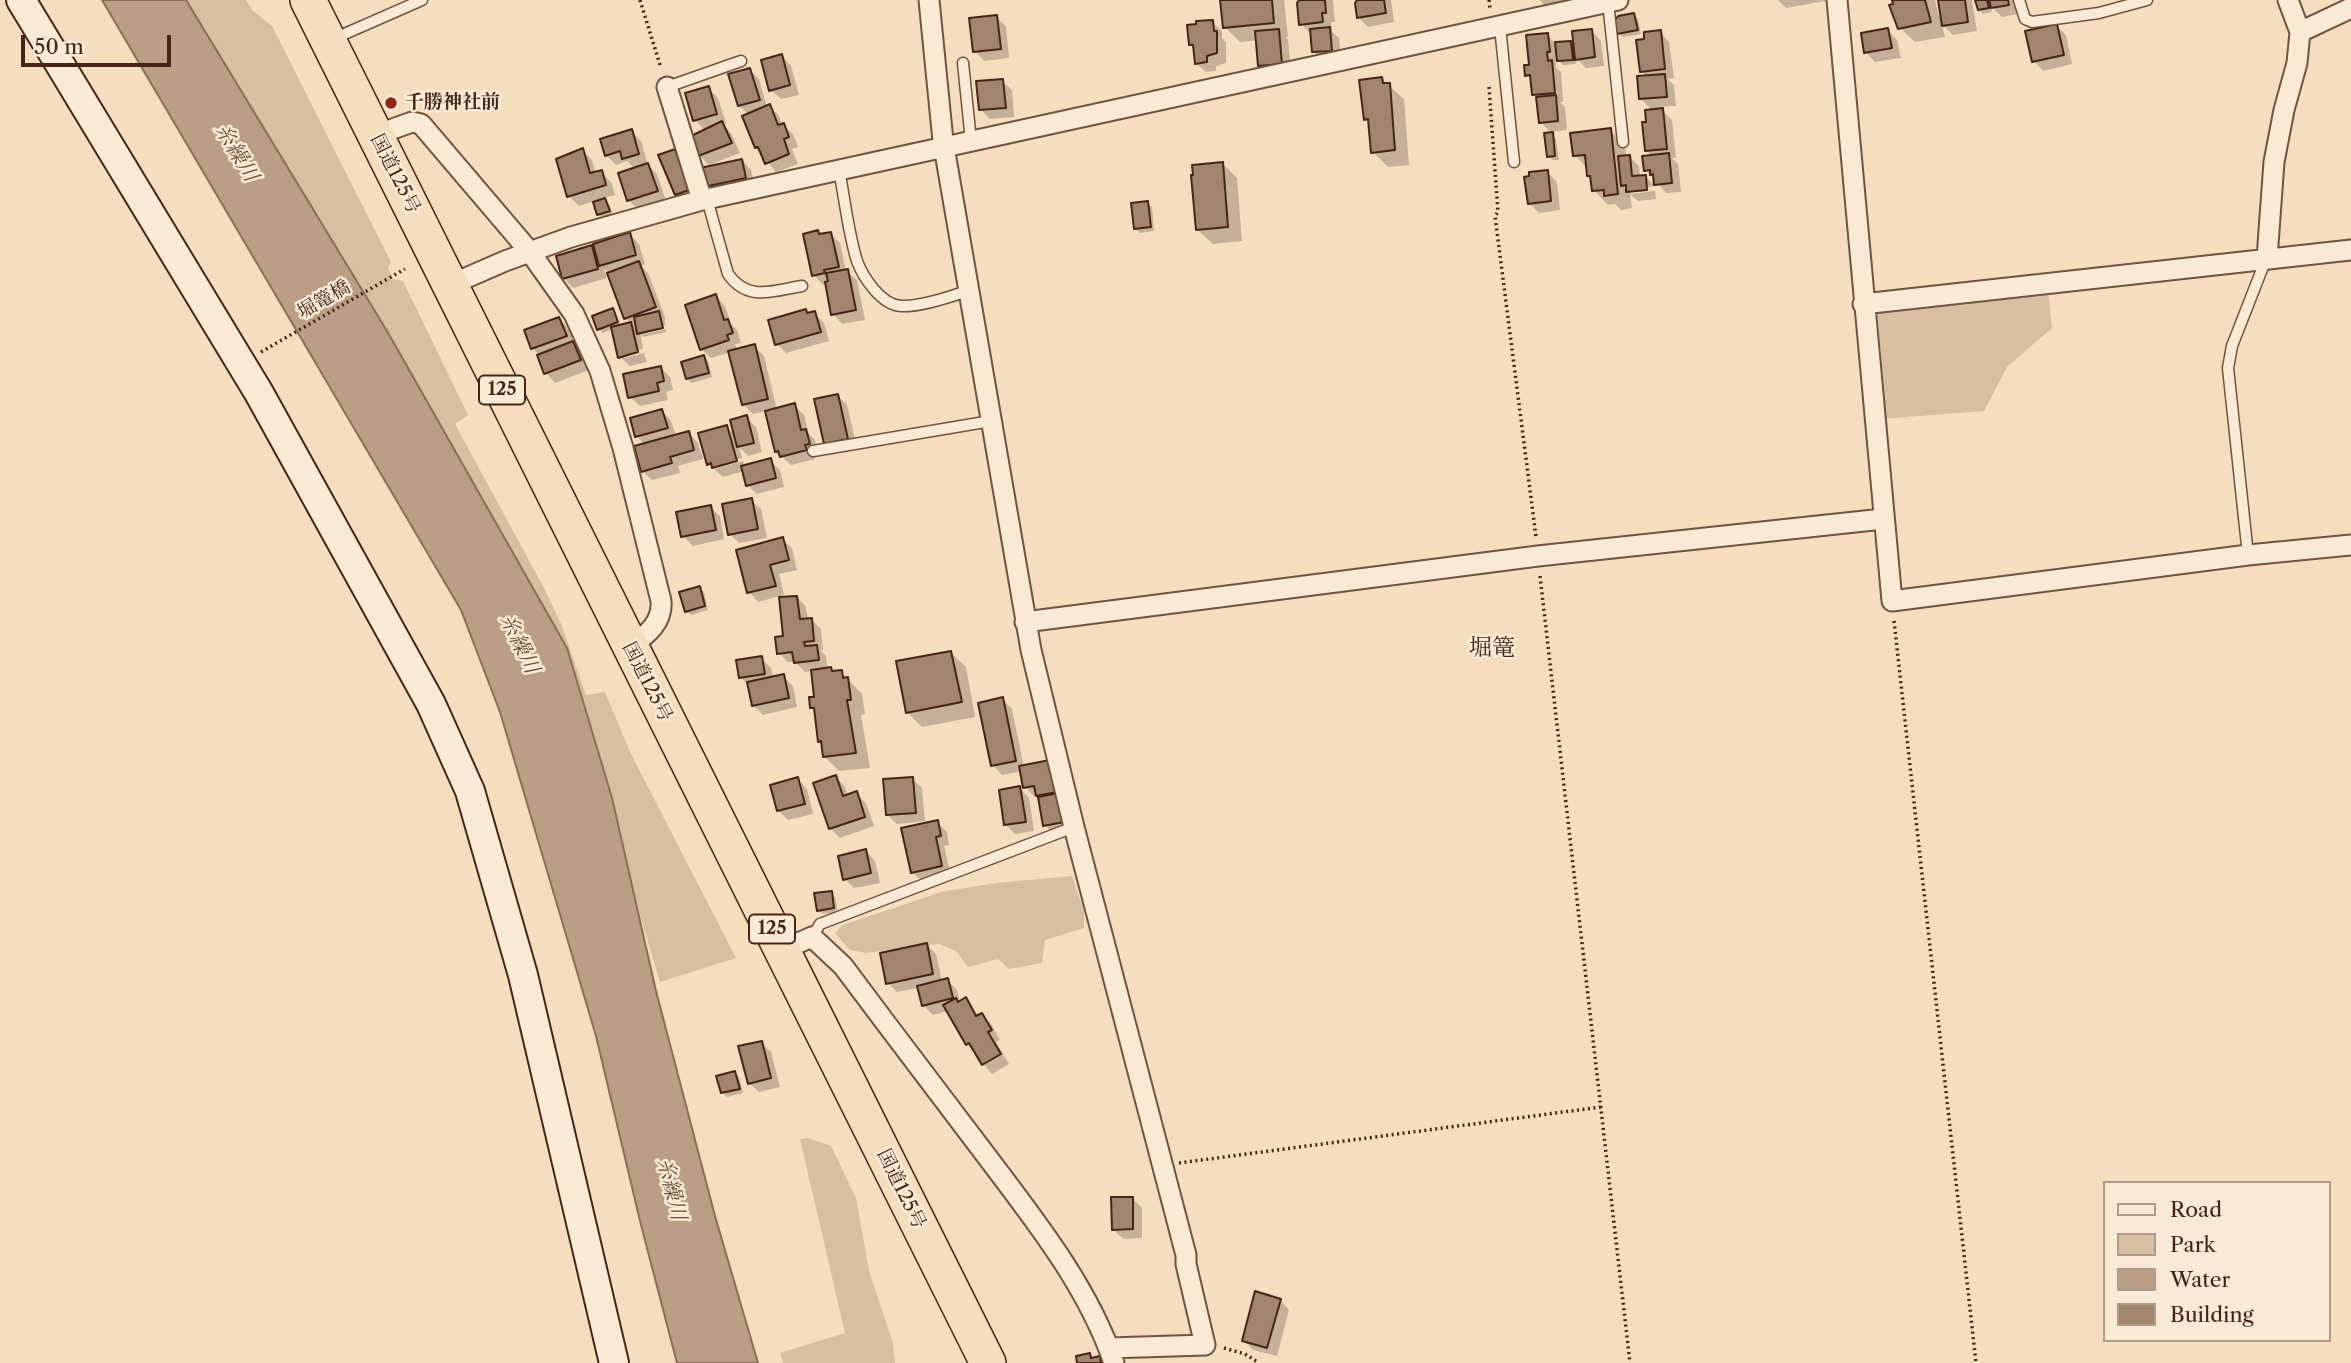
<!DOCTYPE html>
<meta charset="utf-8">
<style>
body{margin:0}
#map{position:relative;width:2351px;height:1363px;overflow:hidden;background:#f5debd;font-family:"Libre Caslon Text",serif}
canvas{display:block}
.legend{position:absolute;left:2103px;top:1181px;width:228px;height:161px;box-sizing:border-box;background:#f8ead4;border:2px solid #b19b88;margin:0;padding:9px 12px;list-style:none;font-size:21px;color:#462516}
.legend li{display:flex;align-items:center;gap:14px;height:35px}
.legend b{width:35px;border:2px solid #b19b88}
.scale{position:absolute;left:21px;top:35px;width:150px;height:32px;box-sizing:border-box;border:4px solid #462516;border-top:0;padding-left:9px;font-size:21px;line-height:24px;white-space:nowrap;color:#462516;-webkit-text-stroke:5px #f8ead4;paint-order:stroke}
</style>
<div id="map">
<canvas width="2351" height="1363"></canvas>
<ul class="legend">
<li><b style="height:9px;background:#f8ead4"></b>Road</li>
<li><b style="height:19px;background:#d7bfa1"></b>Park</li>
<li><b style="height:19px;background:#ba9f84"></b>Water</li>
<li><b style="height:19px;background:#a1856d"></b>Building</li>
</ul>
<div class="scale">50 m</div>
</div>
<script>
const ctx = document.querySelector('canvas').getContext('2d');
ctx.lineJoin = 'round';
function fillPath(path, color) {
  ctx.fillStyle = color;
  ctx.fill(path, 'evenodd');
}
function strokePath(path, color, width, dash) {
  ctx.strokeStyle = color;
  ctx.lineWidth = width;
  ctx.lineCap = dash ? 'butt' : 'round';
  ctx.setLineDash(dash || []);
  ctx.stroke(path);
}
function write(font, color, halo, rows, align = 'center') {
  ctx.font = font + ' "Libre Caslon Text","Noto Serif JP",serif';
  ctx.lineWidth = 5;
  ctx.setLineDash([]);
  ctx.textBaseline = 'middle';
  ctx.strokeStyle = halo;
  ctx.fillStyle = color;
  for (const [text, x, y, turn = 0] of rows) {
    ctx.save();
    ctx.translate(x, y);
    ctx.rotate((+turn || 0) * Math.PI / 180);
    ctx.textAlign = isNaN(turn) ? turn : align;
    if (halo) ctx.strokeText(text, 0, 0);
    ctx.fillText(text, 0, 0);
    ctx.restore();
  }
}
fillPath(new Path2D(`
 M180,0H246L252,10L272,26L391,262L388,268L393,279L403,281L468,415L455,424L544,588L562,626L586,695L605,692L630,752L736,958L660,982L612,820Z
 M2048,290L2052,328L2007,367L1984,411L1880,419L1885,399L1877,310Z
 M1072,876L1084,911V928L1045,940L1042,963L1009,969L998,959L968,967L956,951L939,944L866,953L850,950L835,933L843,925L941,892L996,883Z
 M808,1138L831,1146L856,1198L869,1271L893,1343L895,1363H783L780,1353L845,1333L800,1139Z`), '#d7bfa1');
const water = new Path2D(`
 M102,0H186L387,331L567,648L612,798L656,991L715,1216L758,1363H677L641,1225L596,1036L500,712L461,610Z`);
fillPath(water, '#ba9f84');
strokePath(water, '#8c6e58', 2);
fillPath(new Path2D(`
 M1222,0H1284L1288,37H1286L1288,40L1291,72L1269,74L1260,65L1258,40L1240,42L1225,27Z
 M1300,0H1333L1335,22H1331L1332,32L1339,38L1341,60L1324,61L1314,52L1311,34L1301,24Z
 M1358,0H1391L1394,22L1368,27L1359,18Z
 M1540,0H1570L1571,5L1550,13Z
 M1778,0H1831L1786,8Z
 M1893,0H1935L1939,16H1942L1940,0H1972L1977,31L1953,35L1941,23L1945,37L1915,42L1900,28Z
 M1977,0H2015L2018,14L2002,17L1991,6L1992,12L1983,14L1979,9Z
 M1634,15L1638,19L1641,34L1623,37L1619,33Z
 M996,17L1006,26L1009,58L984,61L975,51Z
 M1212,22L1222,31V38L1226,42V63L1216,66V71L1206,72L1196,63L1195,49L1190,44Z
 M2056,26L2066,35L2072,64L2043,71L2034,61Z
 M1888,30L1897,40L1901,58L1875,62L1866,52Z
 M1592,31L1601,41L1604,66L1586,68L1576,58V64L1563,65L1559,61H1556V68L1561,72L1563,102H1560L1565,107L1567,130L1550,132L1541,122L1538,98L1534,94L1533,81L1527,75L1547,35L1556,44L1571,43L1576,48Z
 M1660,32L1669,42L1674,78L1667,79L1674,85L1676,106L1659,107L1672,120L1676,158H1672L1678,164L1681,192L1666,193L1646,170L1652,157L1646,150L1648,123L1653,111L1641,99L1647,77L1641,71L1646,40Z
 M782,56L791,66L799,95L781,99L771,90Z
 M749,69L759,79L767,107L770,106L779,116L782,124L793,134L798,147L792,149L798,164L776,172L756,148L744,117L749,115L739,105Z
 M1381,79L1404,99L1409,165L1388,167L1373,152L1370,123L1366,119Z
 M1002,81L1012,90L1014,117L990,119L981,110Z
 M708,88L718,98L726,123L722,124L731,133L740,153L709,165L699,155L705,131L695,120Z
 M1610,130L1625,145L1626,157L1629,156L1639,166L1640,177H1645L1655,186L1628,190L1631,194L1655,191L1656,199L1638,201L1630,194L1632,208L1621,210L1615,204L1608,205L1594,190L1588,169L1575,155Z
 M631,131L641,141L648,165L657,174L666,201L638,210L629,200L635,169L627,161L616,165L606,155Z
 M1552,134L1556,139L1559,160H1553L1548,156Z
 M582,150L592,160L596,174L601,172L611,182L615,195L603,198L609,204L613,215L603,218L598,214L594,201L579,206L569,196Z
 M674,151L684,161L698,200L686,204L676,194Z
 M742,160L751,170L755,187L715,196L705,186Z
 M1222,163L1237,178L1242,241L1213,244L1198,230Z
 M1547,172L1557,182L1560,210L1539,213L1529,203Z
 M1147,203L1152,207L1154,231L1140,233L1135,228Z
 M629,234L639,244L645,264L641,266L648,273L665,317V325L640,331L643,349L624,354V358L644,353L647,362L630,366L620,357L613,329L603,333L599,329L612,310L621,326L631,323L626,318L609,274L604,268L607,278L573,288L564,278L591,247L597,254Z
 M830,234L840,243L846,271L857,280L865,320L842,324L833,314L827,284L823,285L814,275L821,236Z
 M716,296L725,306L731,324L737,330L741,343L735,344L737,350L754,346L764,356L777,410L794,405L804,415L809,434L815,440L818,453L814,454L815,459L791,465L777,451L766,411L753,414L743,404L730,352L711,358L701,349Z
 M806,311L809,315L814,313L824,323L829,341L786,353L777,344Z
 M559,319L569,328L575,345L582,352L589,370L555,383L546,373L538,354L532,348Z
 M666,329V332L643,337L641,335Z
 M704,357L708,361L712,377L692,383L687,379Z
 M661,368L670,377L673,390L666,392L668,400L640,406L630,397Z
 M838,396L847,405L857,448L835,453L826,444Z
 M662,411L671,421L676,436L689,433L698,443L703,459L678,466L680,473L652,480L642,471L645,445L637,436Z
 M746,417L756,427L762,452L748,456L739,447L742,458L714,466V469L708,464L727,427L736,436Z
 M770,460L780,470L784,487L757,494L747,485L744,471L723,477L714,469L743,461L745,467Z
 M751,500L761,509L767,538L739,543L730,534Z
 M710,507L720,516L724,539L693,546L683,536Z
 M782,539L792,548L797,570L779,574L784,595L758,602L749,592Z
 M699,588L704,592L708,610L691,615L687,611Z
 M797,597L806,607L808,620H812L821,629L823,650H820L826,656L827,670L834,673L841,672L862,694L865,714L861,715L870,768L839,771L825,757L824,745L819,741L816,711L812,707L816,698L813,671L805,672L795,662H788L779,653Z
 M951,653L966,667L975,717L922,727L907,712Z
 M761,658L771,668L773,678L783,676L793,686L797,707L763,715L753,705L749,686L741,678Z
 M1002,699L1012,709L1024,767L1050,762L1072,831L1055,835L1045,825L1038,796H1034L1025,787L1022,771L1002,775L993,765Z
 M836,777L845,787L848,796L856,793L866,803L874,826L840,838L830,828Z
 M798,779L807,789L813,814L788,820L778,810Z
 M912,779L922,788L925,821L897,824L887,814Z
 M1020,788L1029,798L1034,831L1015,834L1006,825Z
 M937,822L947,832L949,845L944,846L951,875L922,881L912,872Z
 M866,851L875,861L880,883L854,888L845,879Z
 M831,892L835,897L838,912L823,914L819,910Z
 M927,945L936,954L942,981L947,980L957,990L960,1003L966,999L979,1016L982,1015L991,1024L1000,1040L996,1042L1009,1064L992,1074L967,1044L948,1011L933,1015L923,1005L919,988L897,992L888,983Z
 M761,1043L771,1052L780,1087L759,1092L749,1083Z
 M735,1072L739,1077L743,1093L727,1097L722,1092Z
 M1132,1198L1142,1208V1238L1123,1239L1113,1229Z
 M1280,1300L1289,1310L1277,1356L1253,1350L1244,1340Z`), '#0003');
const building = new Path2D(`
 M1220,0H1272L1274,23L1223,28Z
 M1299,0H1325L1326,13H1322L1323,22L1299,25L1297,3Z
 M1357,0H1384L1386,13L1357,18L1355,3Z
 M1892,0H1925L1931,22L1898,29L1889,5L1893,4Z
 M1938,0H1965L1968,22L1942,26Z
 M1975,0H1987L1989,8L1978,10Z
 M1989,0H2008L2009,5L1991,8Z
 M1634,13L1638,30L1617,34L1614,21L1618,16Z
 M997,15L1001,49L973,52L969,18Z
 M1213,20L1214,31H1217V53L1207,56V62L1195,64L1193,45H1189L1187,25L1196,24V21Z
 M2057,24L2064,55L2032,62L2025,31Z
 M1330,27L1332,51L1312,52L1310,29Z
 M1888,28L1892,48L1864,53L1861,33Z
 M1279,29L1282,64L1258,66L1255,31Z
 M1592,29L1595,57L1575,60L1572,31Z
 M1661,30L1665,69L1640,72L1636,40L1644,39V32Z
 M1548,33L1550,52H1547L1548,61L1552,60L1555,93L1532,95L1530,75L1525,76L1524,65H1529L1526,35Z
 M1571,41L1573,60L1557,61L1555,42Z
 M782,54L790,85L769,91L761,60Z
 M750,68L760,100L738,106L728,74Z
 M1665,74L1667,97L1639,99L1637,76Z
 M1382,77L1383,83H1390L1395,150L1371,153L1368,119L1364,120L1359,80Z
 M1003,79L1006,108L979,110L976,81Z
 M709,86L717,114L693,121L685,93Z
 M1556,95L1558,121L1539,123L1536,97Z
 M770,104L778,125L784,123L789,137L784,139L789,154L765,164L758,147L755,148L742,116Z
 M1663,108L1667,149L1645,151L1642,122H1646L1645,110Z
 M722,121L732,143L698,156L689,137Z
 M1611,128L1618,194L1604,196V190L1592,191L1590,176H1587L1585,155L1573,156L1570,133Z
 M632,129L639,154L622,159L620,151L605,156L600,139Z
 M1553,132L1555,156L1547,157L1544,133Z
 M583,148L590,173L602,170L606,185L567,197L556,159Z
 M675,149L689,190L675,195L658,155Z
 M1669,153L1672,183L1654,185L1653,174L1650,175V170L1644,171L1642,156Z
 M1630,155L1632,176L1646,175L1647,190L1626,192V185L1621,186L1618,156Z
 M742,159L746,178L704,187L700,168Z
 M1223,162L1228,227L1196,230L1191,175H1193L1192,165Z
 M648,163L658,191L627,201L618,173Z
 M1548,170L1551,201L1528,204L1524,177L1529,176V172Z
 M605,198L610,211L597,215L593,202Z
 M1148,201L1151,227L1134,229L1131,203Z
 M818,230L819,234L831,232L839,267L824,270L825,273L812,276L803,234Z
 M630,232L636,255L599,266L593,244Z
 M592,245L598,269L562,279L556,256Z
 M639,261L656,307L624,319L607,273Z
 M848,269L856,310L831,315L825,282L828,281L826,273Z
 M716,294L724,320L728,319L733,333L727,335L729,340L700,350L685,305Z
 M613,308L618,322L597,330L592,316Z
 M806,309L807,313L815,311L821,332L775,345L768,320Z
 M659,311L663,328L637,334L634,317Z
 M559,317L567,336L531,349L524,330Z
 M631,322L638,352L618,358L611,327Z
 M573,341L581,360L544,374L537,355Z
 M755,344L768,399L742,405L728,351Z
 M704,355L709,373L686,379L681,362Z
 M661,366L664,381L657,383L659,391L628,398L623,374Z
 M838,394L848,439L824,444L814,399Z
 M795,403L801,430L806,429L810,444L805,445L807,450L780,457L778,451L775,452L765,411Z
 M662,409L668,428L635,437L630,418Z
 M747,415L754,443L737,447L730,420Z
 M727,425L737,461L712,468L711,463L707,465L698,433Z
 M689,431L694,450L670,457L672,463L641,472L634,446Z
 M771,458L776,478L746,486L741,466Z
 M752,498L758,529L728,535L722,504Z
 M711,505L716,530L681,537L676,512Z
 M783,537L789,560L770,565L776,586L747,593L736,550Z
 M700,586L705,606L685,612L679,592Z
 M797,596L800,619L812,618L814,641L804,642L805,646L817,645L819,660L794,663L792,652L777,654L775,637L783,636L779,597Z
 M951,651L962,702L906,713L896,661Z
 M762,656L765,674L739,678L736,660Z
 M831,667L832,671L842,670L843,678L848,677L851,700H847L856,753L823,757L821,741L818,742L814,708H810L809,697H814L811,670Z
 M784,674L789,698L752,706L747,682Z
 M1003,697L1016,761L991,766L978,703Z
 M1050,760L1057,792L1036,796L1034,786L1023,788L1019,766Z
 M836,775L843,796L857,791L865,817L829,829L813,783Z
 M798,777L805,804L777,811L770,785Z
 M913,777L916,813L886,815L883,779Z
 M1020,786L1026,822L1004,825L999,790Z
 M1058,793L1064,822L1043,826L1038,797Z
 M938,820L941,836L936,837L942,866L911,873L901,828Z
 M866,849L871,873L843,880L838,856Z
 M832,891L834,908L817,911L814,893Z
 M927,943L933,974L886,984L880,953Z
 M948,978L953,998L922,1006L917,986Z
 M966,997L976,1016L982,1013L992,1030L988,1032L1001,1054L982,1065L969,1043L966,1045L943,1005L956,998L958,1002Z
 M762,1041L771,1078L748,1084L738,1046Z
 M735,1071L740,1089L721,1093L716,1076Z
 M1111,1197H1133V1229L1112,1230Z
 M1255,1291L1281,1299L1267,1348L1242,1341Z
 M1090,1353L1091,1358L1100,1356L1101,1363H1077L1076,1356Z`);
fillPath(building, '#a1856d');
strokePath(building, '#462516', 2);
const lane = new Path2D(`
 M2019,0L2025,19L2032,22L2099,13L2147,0
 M1608,2L1623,142
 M1500,27L1514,162
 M333,39L422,0
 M963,63L971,141
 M667,87L741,61
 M839,170C845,200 848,232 857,261C863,277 881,305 901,306C919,307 953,296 970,290
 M707,199L728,274C748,302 772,291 802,286
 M813,451L991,421
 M2248,555L2228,368L2232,346L2266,259
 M812,937L820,924L1074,827`);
const street = new Path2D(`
 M929,0L943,141L1031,650L1074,827L1186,1255V1264L1205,1345L1109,1348
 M1837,0L1892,601L2248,555L2351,545
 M2300,32L2351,8
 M667,87L702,200
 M376,135L412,122L421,124L530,252L574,314L600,371L623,448L661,601C663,623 646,635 630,647
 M2267,258L2274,162L2284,110L2297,63L2300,32L2288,0
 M450,285L505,261L571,237L702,200L1618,0
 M1863,304L2351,250
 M1025,622L1538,556L1883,519
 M782,950L812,937L843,966C890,1029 938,1092 985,1154C1034,1219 1088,1286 1114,1363`);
const secondary = new Path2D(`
 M21,0L259,393L431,704L470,791L523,975L614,1363`);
const highway = new Path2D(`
 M308,0L988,1363`);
strokePath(lane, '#725340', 13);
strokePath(street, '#725340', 23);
strokePath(secondary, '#462516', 32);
strokePath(highway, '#462516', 38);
strokePath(new Path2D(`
 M640,0L661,68
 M1489,0L1490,9
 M1489,87L1498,212L1495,216L1536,537
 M261,352L405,269
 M1540,576L1630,1363
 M1894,621L1976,1363
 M1179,1163L1601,1107
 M1224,1348L1245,1354L1259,1363`), '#462516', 3.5, [2, 3.5]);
strokePath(lane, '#f8ead4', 10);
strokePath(street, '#f8ead4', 19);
strokePath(secondary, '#f8ead4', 28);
strokePath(highway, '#f5debd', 35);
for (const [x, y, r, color] of [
 [391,103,7,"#8f2418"]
]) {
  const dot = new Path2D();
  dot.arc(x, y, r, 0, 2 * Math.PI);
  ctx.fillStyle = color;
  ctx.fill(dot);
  strokePath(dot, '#f8ead4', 2.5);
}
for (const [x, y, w] of [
 [502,390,46],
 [772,929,46]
]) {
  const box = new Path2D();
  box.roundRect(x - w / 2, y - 14.5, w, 29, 5);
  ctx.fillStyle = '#f8ead4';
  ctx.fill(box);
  strokePath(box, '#462516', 2);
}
write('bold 18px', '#462516', null, [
 ["125",502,390],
 ["125",772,929]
]);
write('bold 19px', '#462516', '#f8ead4', [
 ["千勝神社前",405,103]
], 'left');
write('19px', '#462516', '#f8ead4', [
 ["国道125号",395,174,63],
 ["堀篭橋",324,300,-30],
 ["国道125号",647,682,63],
 ["国道125号",901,1189,64]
]);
write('italic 21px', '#694a37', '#f8ead4', [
 ["糸繰川",236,153,59],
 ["糸繰川",519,644,64],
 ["糸繰川",671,1189,76]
]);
write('23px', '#462516', '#f8ead4', [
 ["堀篭",1492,648]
]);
</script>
